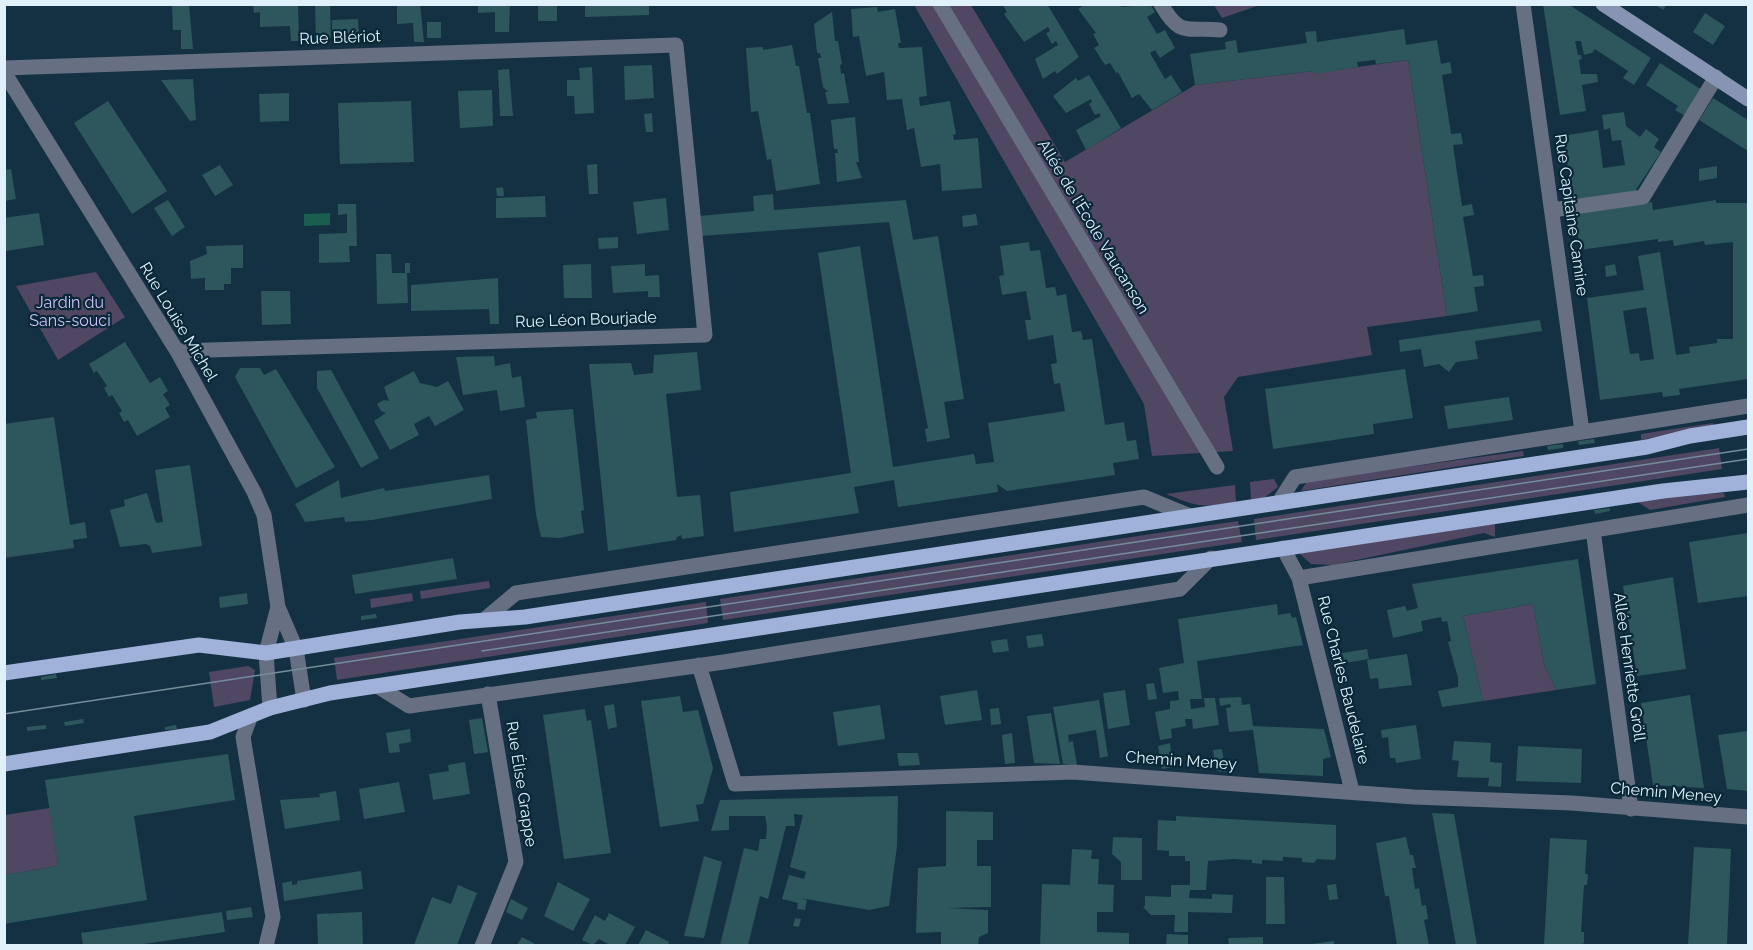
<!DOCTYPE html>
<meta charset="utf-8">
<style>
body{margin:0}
#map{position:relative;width:1753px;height:950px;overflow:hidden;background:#133142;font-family:Raleway,sans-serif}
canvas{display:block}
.frame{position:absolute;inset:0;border:6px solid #e0f1fc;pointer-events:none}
</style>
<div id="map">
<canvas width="1753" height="950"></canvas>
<div class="frame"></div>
</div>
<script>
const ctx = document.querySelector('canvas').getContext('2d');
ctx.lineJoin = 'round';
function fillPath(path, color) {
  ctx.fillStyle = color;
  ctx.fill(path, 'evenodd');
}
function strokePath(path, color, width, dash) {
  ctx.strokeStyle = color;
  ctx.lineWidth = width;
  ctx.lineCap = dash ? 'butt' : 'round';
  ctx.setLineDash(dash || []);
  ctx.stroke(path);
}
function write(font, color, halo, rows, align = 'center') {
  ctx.font = font + ' Raleway,sans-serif';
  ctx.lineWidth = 4.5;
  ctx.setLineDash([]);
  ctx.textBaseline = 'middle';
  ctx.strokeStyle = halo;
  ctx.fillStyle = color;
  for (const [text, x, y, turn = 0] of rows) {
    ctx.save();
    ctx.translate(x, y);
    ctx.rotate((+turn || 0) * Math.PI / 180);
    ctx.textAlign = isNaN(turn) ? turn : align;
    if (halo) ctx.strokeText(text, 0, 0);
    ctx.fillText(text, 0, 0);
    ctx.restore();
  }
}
fillPath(new Path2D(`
 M914,5H971L1065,162L1195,85L1314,71L1315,73L1408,60L1447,316L1367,327L1372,355L1238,377L1224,397L1233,451L1152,456L1144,404Z
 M1214,5H1260L1222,18Z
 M96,272L125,317L58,360L16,286Z
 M1713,423V426L1641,440V434Z
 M1719,448L1722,469L1256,540L1254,519Z
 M1523,451L1524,456L1301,491L1307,481Z
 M1274,479L1278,487L1264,498L1251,500L1250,482Z
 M1235,485L1236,502C1201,508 1199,507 1166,494Z
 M1724,493L1725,497L1650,510L1638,502L1669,496Z
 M1238,521L1242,542L723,620L720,599Z
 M1495,524V537L1484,533L1333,565L1311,564L1299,553Z
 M489,581L490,588L421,599L420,591Z
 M412,593L413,601L371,608L370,599Z
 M706,602L708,623L337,680L334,658Z
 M1533,604L1544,664L1556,690L1483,701L1463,616Z
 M248,666L255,670L250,700L214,707L209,672Z
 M50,808L58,866L5,875V815Z`), '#504763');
fillPath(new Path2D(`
 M330,213V225L304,226V214Z`), '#195e4e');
fillPath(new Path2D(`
 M172,4H189L193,49H181V30H173Z
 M253,4H298L299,41H291L290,26L260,27V12L254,13Z
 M315,4H330L331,38L316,39Z
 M397,4H420L424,42H414L413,23L397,24Z
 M478,4H510L509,32H495V12L478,13Z
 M538,4H557V21H538Z
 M585,4H649V15L585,17Z
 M1002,4H1047L1079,57L1057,74L1055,71L1043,79L1035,59L1058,45L1056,41L1052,44L1046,33L1050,31L1048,27L1024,42L1004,14L1007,12Z
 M1085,4H1120L1122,7L1150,4L1155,12L1147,17L1157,34L1165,30L1175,48L1160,58L1155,50L1150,53L1165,79L1171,75L1182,92L1152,110L1139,94L1132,98L1118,72L1116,73L1110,63L1105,65L1094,48L1099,45L1093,34L1096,33L1078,9Z
 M1543,4H1568L1651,58L1634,85L1623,78L1628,71L1595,49L1592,53L1584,55L1581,41H1575L1578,55H1581L1582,59L1579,60L1581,74H1597L1598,82L1582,85L1586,111L1560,115Z
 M1654,4H1667L1663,10Z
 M877,7L878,12L895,9L901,43H898L899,48L922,47L927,96L919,97L920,106L950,101L956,134L953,135L954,140L978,138L982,188L942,191L940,164L921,167L914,128L907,130L902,99L887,100L884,72L866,76L859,36L853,37L851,9Z
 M832,12L835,41H838L842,64L840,65L841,74L844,73L849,103L828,104L825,92H828L823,87L818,58H821L820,53H817L814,24Z
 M1705,13L1725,26L1713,45L1693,32Z
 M358,19L359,37L332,38V20Z
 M427,22H441V38H427Z
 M1404,29L1406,45L1437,40L1441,64L1450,62L1452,73L1442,75L1451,134L1461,133L1463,144L1453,145L1462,206L1472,204L1474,215L1463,217L1473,276L1483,275L1484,286L1474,287L1478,311L1447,316L1408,60L1376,64L1375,60L1357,62L1358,67L1315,74L1314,71L1195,85L1190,54L1226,49L1225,42L1236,40L1238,53L1307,43L1305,32L1316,31L1317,42Z
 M792,45L796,66H799L807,113H810L820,184L776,191L771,159L767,160L758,111L751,112L746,48L763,47V50Z
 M1660,63L1702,90L1685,116L1675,110L1678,106L1646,85Z
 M652,65L654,98L625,100L624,66Z
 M592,67L594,113L575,114L574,96H567V80H580L579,68Z
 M509,69L513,116H500L498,70Z
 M1089,75L1121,128L1086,150L1076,130L1101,116L1099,113L1095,115L1089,104L1092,102L1091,99L1066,113L1053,96L1076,78L1078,81Z
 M193,79L196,120L190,121L161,80Z
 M492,90L493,126L460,128L458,91Z
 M289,93V121L260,122L259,94Z
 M1713,98L1748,120V151L1699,120Z
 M108,101L167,191L132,214L74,123Z
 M411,101L414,162L340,164L338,103Z
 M1624,112L1626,126L1640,137L1646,129L1659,139L1654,147L1661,152L1635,191L1573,200L1563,136L1598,130L1603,168L1625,165L1621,140L1612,141L1610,128L1604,130L1602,115Z
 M652,113L653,132H646L644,114Z
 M855,117L859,162H856L862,178L837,182L835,153H838L837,149H834L831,120Z
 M597,164L598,194H589L587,165Z
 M220,165L233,185L215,196L202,175Z
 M1717,166V178L1699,181V169Z
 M11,169L16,199L4,201V170Z
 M503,187L504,196H497L496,188Z
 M773,194L774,210L906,200L913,240L938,236L964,399L944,402L950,438L927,442L925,429L928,428L889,222L701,236L699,216L754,211L753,196Z
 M545,196L546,217L496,218V198Z
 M666,198L669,230L637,234L633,202Z
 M168,200L185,227L172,236L154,208Z
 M1716,200V203H1748V379L1679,389L1680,395L1663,397L1662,392L1600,400L1587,298L1644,290L1638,256L1660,252L1676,355L1690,353L1689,347L1717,343V339H1733V242L1705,245L1704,241L1674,246L1673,240L1658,242V239L1580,250L1575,214L1652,202L1653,210ZM1646,307L1654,359L1640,361L1639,353L1630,354L1623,311Z
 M338,204H356L357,246H349L350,262L319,263V234L347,233V214L338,215Z
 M39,213L44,245L6,251L4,218Z
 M976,214L978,225L963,227L962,216Z
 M618,237V248L599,249L598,238Z
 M1029,242L1030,251L1040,250L1046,288L1055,287L1057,296L1066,294L1072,332L1081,331L1083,340L1092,339L1105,425L1124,422L1127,441L1136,440L1139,459L1113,463L1115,475L1007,491L997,484L998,492L898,507L894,480L854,487L859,513L734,532L730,492L851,473L818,253L860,246L893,467L974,454L976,464L994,462L988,423L1065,411L1060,383L1054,384L1051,364L1057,363L1053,335L1028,340L1025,320H1031L1026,291L1002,295L999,276L1004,275L1000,246Z
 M243,245V268H231V284H224V290H205V278L191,279L190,261L207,254L206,246Z
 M376,254H391L392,273H405V263H410V273H407L408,303L377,304Z
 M591,264L592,298H564L563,265Z
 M645,264V276L659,275L660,297H648V291L613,293L611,266Z
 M1615,264L1617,275L1606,277L1605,266Z
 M498,278L499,324H490L489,309L411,311V285Z
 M261,291H290L291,324L262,325Z
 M1540,320L1542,331L1475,341L1478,359L1456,362L1449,372L1439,364L1424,367L1421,349L1400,352L1399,340Z
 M125,342L150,383L160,377L168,391L163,394L170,405L165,408L170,417L137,436L128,420L124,422L119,413L122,411L112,395L109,397L104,388L107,386L97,371L94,373L89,364Z
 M697,352L701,390L666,394L677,497L700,495L704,536L682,539L681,535L677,537L676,540L608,551L589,364L631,363L634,375L653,373L654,355Z
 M494,356L495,366L510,363L512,378L521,376L525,407L500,411L497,390L463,395L456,357Z
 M240,368H260L264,375L276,369L335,467L296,488L235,377Z
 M1405,369L1413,418L1373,424L1374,434L1273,449L1265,389Z
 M331,370L379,458L361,468L317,388V371Z
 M414,371L420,383L437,387L448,381L464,410L435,426L429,416L414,424L419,435L390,450L374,421L386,413L381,411L377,404L384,400L389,401L384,387Z
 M1509,397L1513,420L1448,429L1444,406Z
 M573,409L584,510L581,511L584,533L560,538L541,537L536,515L526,420L537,418L536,412Z
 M54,417L70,525L85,522L87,538L73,540L74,548L4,558V424Z
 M1594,439L1595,443L1579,445L1578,441Z
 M1563,444V448L1548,450L1547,446Z
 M190,465L202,546L152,553L150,546L146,544L120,547L110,510L125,506L124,500L147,493L155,520L157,523L163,522L155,470Z
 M489,475L492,499L372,520L345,522L344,517L305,522L295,504L339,480L341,498L384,488L385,491Z
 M1610,508V511L1595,514L1594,510Z
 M1748,533V596L1698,603L1689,542Z
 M453,558L457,579L355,594L352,575Z
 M1578,559L1596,684L1556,690L1544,664L1533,604L1463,616L1483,701L1442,707L1438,691L1458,687V678L1448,642L1451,641L1447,621L1442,622L1441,617L1421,621L1423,631L1393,638L1387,610L1405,606L1407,611L1418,608L1412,584Z
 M1673,577L1686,669L1637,676L1623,586Z
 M247,593L248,604L220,608L219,597Z
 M1277,604L1278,615L1290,613L1292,618L1296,617L1303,645L1197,661L1202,699H1190L1191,709L1205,707L1204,698H1215L1219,725L1193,729L1192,719H1185L1186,726L1171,729L1172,738L1160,740L1155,712L1170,709V701L1179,700L1178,691L1163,693L1159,668L1184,663L1178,619Z
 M376,614L377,618L361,620V616Z
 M1042,634L1044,646L1028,648L1026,636Z
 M1007,639L1009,651L993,653L991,641Z
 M1367,649L1369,659L1339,664L1336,654Z
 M1407,654L1412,685L1379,689L1378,678L1370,679L1367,660Z
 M56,674L57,678L41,680V677Z
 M1154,683L1157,699L1148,700L1146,684Z
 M977,690L982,720L945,725L940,696Z
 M1125,690L1130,725L1108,729L1103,693Z
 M1690,695L1704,788L1653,785L1641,703Z
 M680,696L683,712L698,710L713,768L703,804L696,805L699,821L660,827L641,701Z
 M1241,697L1242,705L1250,704L1253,726L1324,729L1331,757L1323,759V776L1259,773L1253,730L1229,732L1226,708L1231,707L1230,704L1220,706L1219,698Z
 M1099,700L1108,756L1100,758L1096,730L1068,735L1069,742L1073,741L1077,765L1063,764L1053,707Z
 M614,704L617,727L608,729L604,706Z
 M880,705L885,739L838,746L833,712Z
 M999,708L1001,724L991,725L990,709Z
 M585,709L587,721L591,720L611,853L564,859L543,715Z
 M1051,713L1060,764L1034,763L1027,716Z
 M482,718L488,752L474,754L469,720Z
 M83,719L84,723L65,726L64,722Z
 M46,725V729L27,731V727Z
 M176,725L177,729L165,730V727Z
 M1416,725L1421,759L1396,763L1395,758H1390L1388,737L1382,738L1381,730Z
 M410,729L411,742L399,744L400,752L389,753L386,733Z
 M1748,731V791L1727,789L1718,735Z
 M1012,733L1015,763L1005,764L1002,735Z
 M1454,741L1491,743L1490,762L1502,763L1501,787L1488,786L1489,778L1457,777L1459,761L1452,760Z
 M1170,743L1173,767L1162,769L1158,746Z
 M1518,746L1582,749L1581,783L1516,781Z
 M1222,749L1226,772L1216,771L1213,750Z
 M897,753H918L920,765L899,766Z
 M228,754L235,800L134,816L147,900L4,924V875L58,866L45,780Z
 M465,762L470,794L433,800L429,774L449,771L448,765Z
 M399,782L405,812L364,819L359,789Z
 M336,791L340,820L285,829L280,800L320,797L319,794Z
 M898,796L897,846L889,906L869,910L800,898L807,900L805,910L797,909L798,903L782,899L789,875L804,879L806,872L790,867L803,815L794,814L795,826H786L768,899L760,896L748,945H720L744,848L758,851L760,839H766L767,826L765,816H729V830L711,831L720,800Z
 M946,811L993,812V840H977V866H991V907L948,908L988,910V933L979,937L978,945H941V932L916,933L918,868L946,866Z
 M1432,813L1454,814L1477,945H1456Z
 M1176,816L1336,825V856L1335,860L1317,859L1314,863L1302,862V858L1283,857V861L1262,860V864L1252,863V860L1233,859L1208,861L1206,890H1190L1189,898L1212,899V894L1233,895L1232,913L1188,912V932H1174L1175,915H1151L1143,907L1145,906V896L1171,897V885H1190V861H1185V856H1169V851L1157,850L1158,820L1176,821Z
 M1113,837L1142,838V880H1121V862L1112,854Z
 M1406,837L1410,855H1413L1416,868H1412L1415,889L1419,888L1422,906L1426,905L1428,919L1424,920L1429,945H1397L1389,896H1385L1376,843Z
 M1550,838L1587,840L1585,874H1588L1587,885H1584L1581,932H1584V943L1580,945H1544Z
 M1694,847L1731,849L1727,945H1688Z
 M1072,849L1092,850L1091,859H1099L1098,884L1114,885L1113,912H1097V932L1129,933V944L1040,945L1042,884L1070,885Z
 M704,856L722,862L704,938L684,936Z
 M361,871L363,889L284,901L282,883L292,881V885L297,884V881Z
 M1266,877H1284L1285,924H1266Z
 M558,882L590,899L573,931L544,916Z
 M1336,884L1338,899L1329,900L1327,885Z
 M458,885L477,893L457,945H414L432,897L451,904Z
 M511,899L528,908L522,920L506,912Z
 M251,907L253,917L227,920L226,911Z
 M222,912L225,932L137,945H83L81,933Z
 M362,912L363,945H318L317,914Z
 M609,913L635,927L625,945H610L599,939L593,945L582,940L595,915L605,921Z
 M795,918L801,919L799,927L793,926Z
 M646,930L669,942L668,945H638Z
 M1167,934L1188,935V945H1166Z
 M522,937L537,945H517Z
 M1263,937V945H1229L1228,938Z
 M1334,941V945H1313L1312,944Z`), '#2d575c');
strokePath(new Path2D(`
 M940,4L1217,467
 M1161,4C1181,39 1187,26 1220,30
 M1523,4L1582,431
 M4,68L676,45L705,335L177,351
 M4,72L177,351L254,492L264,515L278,607L296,649L304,700
 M1552,210L1643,197L1716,77
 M1279,502L1295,477L1748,406
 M1593,530L1631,809
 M1283,548L1299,578L1352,791
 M1299,578L1748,505
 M485,619L516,593L1144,497L1190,516
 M699,665L735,784L1073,772L1414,797L1572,803L1748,817
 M377,686L409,706L724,662L1180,589L1211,558
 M270,708L266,653L278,607
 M250,718L243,737L273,917L266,946
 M482,946L516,862L488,694`), '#676f83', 15);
strokePath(new Path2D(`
 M1603,4L1748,99`), '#8894b4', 15);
strokePath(new Path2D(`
 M4,673L199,645L266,653L460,622L525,617L1647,447L1690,436L1748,427
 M4,764L210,732L270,708L330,693L1663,491L1748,482`), '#a0b1da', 15);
strokePath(new Path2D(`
 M482,651L1748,459
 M4,714L1748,449`), '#758d9b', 1.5);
write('16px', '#e0f1fc', '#082737', [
 ["Rue Blériot",340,38,-2],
 ["Rue Capitaine Camine",1571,215,82],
 ["Allée de l'École Vaucanson",1093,227,59],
 ["Rue Léon Bourjade",586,320,-2],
 ["Rue Louise Michel",178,322,59],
 ["Allée Henriette Gröll",1629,667,82],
 ["Rue Charles Baudelaire",1343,680,76],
 ["Chemin Meney",1181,761,4],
 ["Rue Élise Grappe",521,784,81],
 ["Chemin Meney",1666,793,5]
]);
write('16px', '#d4c2fc', '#082737', [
 ["Jardin du",70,303],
 ["Sans-souci",70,321]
]);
</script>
